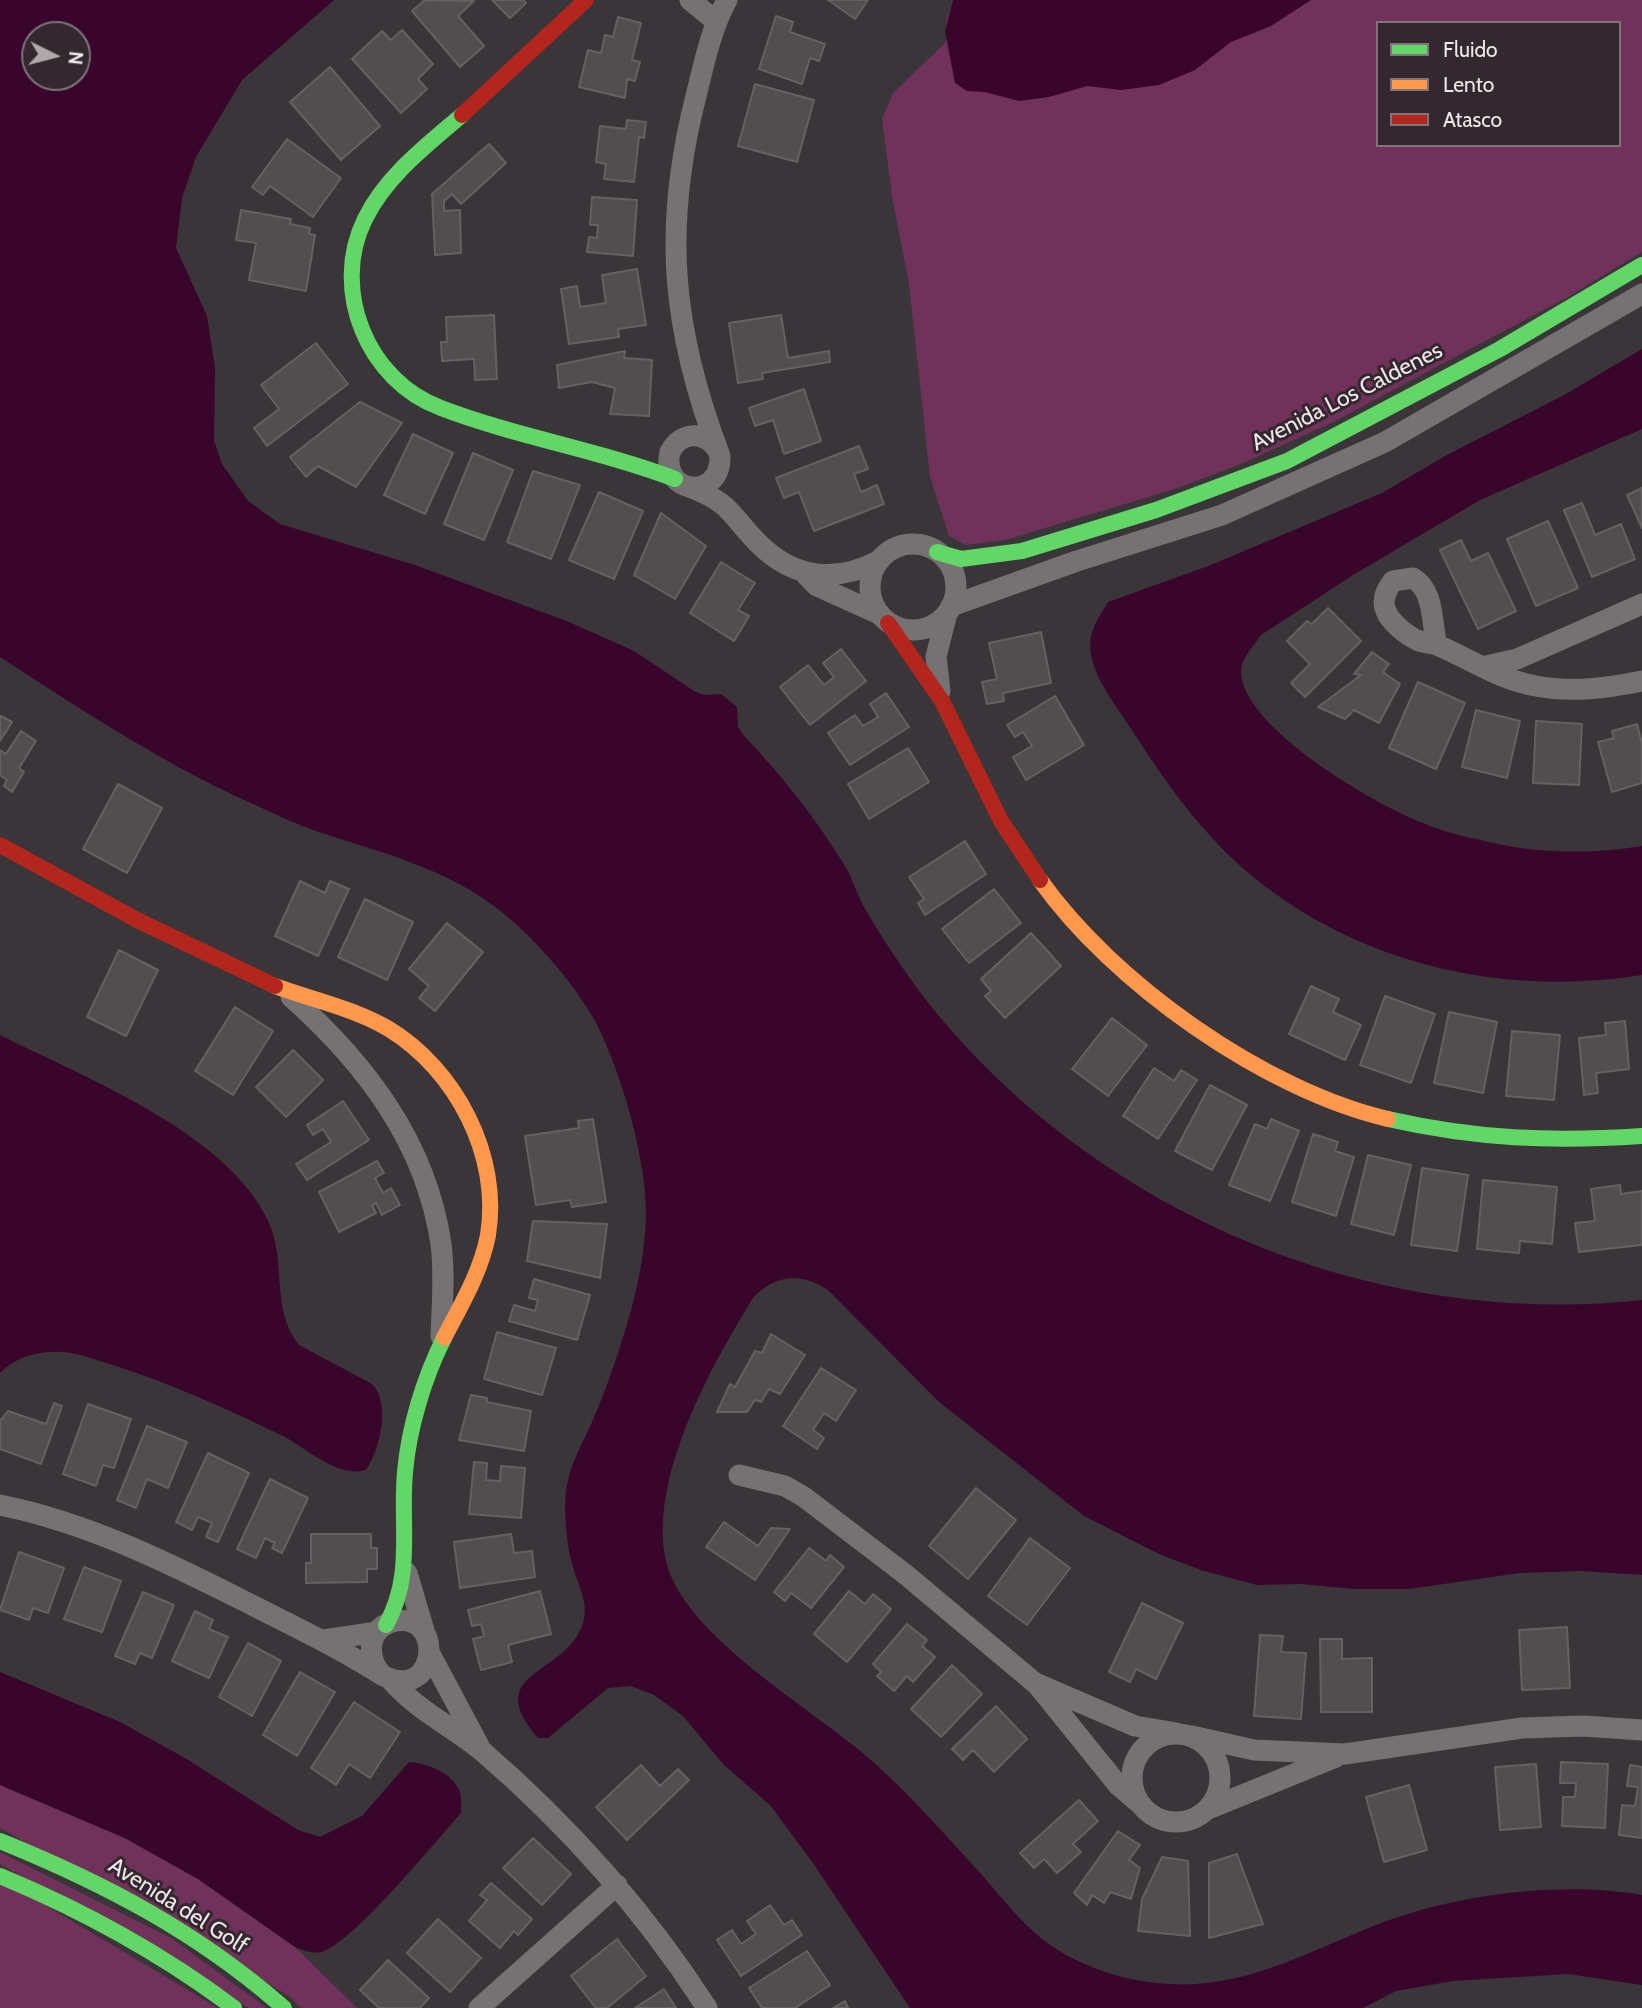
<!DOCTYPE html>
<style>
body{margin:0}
#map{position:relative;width:1642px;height:2008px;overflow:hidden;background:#3a3538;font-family:Cabin,sans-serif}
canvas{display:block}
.legend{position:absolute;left:1376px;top:21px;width:245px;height:126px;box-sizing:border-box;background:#33282e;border:2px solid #7e747a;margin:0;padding:9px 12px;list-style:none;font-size:21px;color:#efe7eb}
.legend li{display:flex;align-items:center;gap:14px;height:35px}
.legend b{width:35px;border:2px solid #7e747a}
.north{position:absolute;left:21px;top:21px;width:70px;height:70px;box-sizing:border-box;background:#33282e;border:2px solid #7e747a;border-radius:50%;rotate:96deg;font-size:19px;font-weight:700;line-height:28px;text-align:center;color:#efe7eb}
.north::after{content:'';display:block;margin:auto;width:24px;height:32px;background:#b0a9ac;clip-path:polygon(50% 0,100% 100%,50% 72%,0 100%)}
</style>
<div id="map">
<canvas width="1642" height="2008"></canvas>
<ul class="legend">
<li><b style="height:9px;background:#63d668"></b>Fluido</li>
<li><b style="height:9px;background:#ff974d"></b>Lento</li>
<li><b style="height:9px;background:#b3261e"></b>Atasco</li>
</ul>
<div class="north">N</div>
</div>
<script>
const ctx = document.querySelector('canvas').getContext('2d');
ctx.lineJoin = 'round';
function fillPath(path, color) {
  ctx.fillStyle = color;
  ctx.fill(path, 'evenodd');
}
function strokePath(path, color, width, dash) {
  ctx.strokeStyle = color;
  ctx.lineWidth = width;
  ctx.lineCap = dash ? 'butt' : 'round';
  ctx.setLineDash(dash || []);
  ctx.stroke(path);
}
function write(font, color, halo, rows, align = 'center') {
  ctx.font = font + ' Cabin,sans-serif';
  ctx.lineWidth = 6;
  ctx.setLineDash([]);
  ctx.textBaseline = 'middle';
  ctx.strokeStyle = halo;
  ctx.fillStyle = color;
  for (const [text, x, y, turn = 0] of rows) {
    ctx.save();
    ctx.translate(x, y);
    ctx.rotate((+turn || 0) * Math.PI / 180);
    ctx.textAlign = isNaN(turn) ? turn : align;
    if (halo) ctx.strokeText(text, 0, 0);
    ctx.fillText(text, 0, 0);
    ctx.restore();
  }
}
fillPath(new Path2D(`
 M953,0H1642V252L1568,297L1333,422L1246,462L1175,489L1005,540L966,545L949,536L930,477L909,284L892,196L882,119L893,93L946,42V21ZM1378,23H1619V145H1378Z
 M0,1785L124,1838L198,1879L295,1947L357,2008H301L289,1996L0,1828Z
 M0,1852L171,1938L267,2008H249L0,1864Z
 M0,1885L30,1896L218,2008H0Z`), '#70315b');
fillPath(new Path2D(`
 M0,0H334L242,80L196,157L182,198L176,248L207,316L215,368L214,441L222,464L248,501L280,524L418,566L569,622L634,651L694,691L704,695L721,694L737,707L738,727L744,736C782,775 816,819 845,866C854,881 858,898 867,912C888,948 912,983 938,1015C1108,1219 1379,1329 1642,1300V1575L1581,1571L1520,1573L1409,1589H1355L1301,1584L1257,1585L1204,1571L1161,1555L1084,1516L939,1402L829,1291C804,1272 774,1274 753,1298C711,1366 648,1479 666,1561C683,1636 815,1710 871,1760C912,1796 946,1836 982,1875C1001,1897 1020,1921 1042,1939C1072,1962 1111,1977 1149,1982C1238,1995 1305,1952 1384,1922C1460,1894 1562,1881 1642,1895V1985L1568,1974L1453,1981L1396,1991L1363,2008H910L813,1863L770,1805L724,1765L683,1716L654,1695L631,1686L608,1688L548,1738H538C480,1670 566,1677 583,1623C590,1600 575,1581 571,1559C566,1539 563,1505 567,1485C571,1462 583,1443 592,1422C606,1390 617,1358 627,1324C638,1289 645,1251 646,1214C647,1159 619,1062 591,1014C569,978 536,940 503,913C449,868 378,852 313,830C290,822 267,810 244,800C159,761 79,708 0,657ZM77,35V77H35V35Z
 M953,0H1311L1271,26L1231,42L1195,70L1159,85L1121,90L1087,86L1049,97L1019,101L985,92L967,91L955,83L945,31Z
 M1642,349V429L1480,500L1353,575L1261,635C1254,646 1241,658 1241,672C1242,727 1375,805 1423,823C1443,832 1467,837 1489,842C1538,854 1592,854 1642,846V975C1511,996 1373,968 1266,887C1211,846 1168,787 1132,730C1115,704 1080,662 1093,630C1096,620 1103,611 1108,602L1211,565L1382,493L1447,455L1566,394Z
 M0,1035C85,1078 229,1133 269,1223C287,1263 270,1309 299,1345L372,1384C391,1404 380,1449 366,1470C339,1478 308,1450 285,1437C230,1410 174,1385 116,1366C99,1361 82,1354 64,1352C41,1350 16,1356 0,1373Z
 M0,1672L120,1722L185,1758L298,1830L320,1837L362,1816L409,1762C426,1763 451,1772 459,1790C462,1796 461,1807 461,1813C435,1842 352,1944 321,1952C312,1954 303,1950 295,1947L198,1879L125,1838L0,1785Z`), '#39052b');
const building = new Path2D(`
 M425,0L474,1L458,16L484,46L460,67L412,11Z
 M492,0H523L526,3L510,18Z
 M828,0H868L855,19Z
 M776,16L793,22L790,32L825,44L819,61L810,58L802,84L759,69Z
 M618,17L641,23L632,60L640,62L635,81L627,79L625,98L579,87L588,50L601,53L605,35L613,37Z
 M402,30L433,64L418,79L427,89L401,113L352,59L382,31L391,40Z
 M330,67L380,126L341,160L290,102Z
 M755,84L814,100L797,162L738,146Z
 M627,120L646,122L644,138L639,137L634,182L604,179L606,164L596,162L600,126L626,129Z
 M287,139L341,178L313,217L270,186L263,195L252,187Z
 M489,144L506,163L461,204L452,194L444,201V211L460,210L461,253L435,255L432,194Z
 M592,197L637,200L633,256L587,252L589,237L597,238L598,225H590Z
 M241,210L291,219L290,224L310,228L309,234L315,235L306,291L249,280L256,243L236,240Z
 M637,269L646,325L618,329L619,337L569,344L561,289L577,286L580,307L606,303L602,275Z
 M494,315L497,379L475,380L474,359L442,361L441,342H447L446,317Z
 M781,315L788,358L829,351L830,362L762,373L763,379L738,383L729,323Z
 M316,343L348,384L267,446L254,428L279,409L261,385Z
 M625,351L624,358L652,360L649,416L610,414L615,388L592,382L559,388L557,365Z
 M804,389L821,441L784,454L773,420L755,426L749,408Z
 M360,402L402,423L356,487L318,466L306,477L290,457Z
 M413,434L453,453L425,514L384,495Z
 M859,446L868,469L854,474L861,492L877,485L884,504L814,531L799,492L784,498L776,478Z
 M473,453L513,470L484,540L444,524Z
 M533,471L580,485L551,559L507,542Z
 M1642,488V528L1627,495Z
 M599,492L643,511L614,579L569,560Z
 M1582,503L1595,535L1621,524L1635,559L1592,577L1564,510Z
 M661,513L706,546L675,599L634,575Z
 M1548,521L1578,588L1536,606L1507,539Z
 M1461,540L1471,561L1488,553L1516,611L1478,629L1440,550Z
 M721,562L755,583L738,610L749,616L734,641L690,613Z
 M1328,608L1361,641L1305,697L1291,683L1310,664L1287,641L1307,621L1312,624Z
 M1041,632L1051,683L1003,693L1004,701L987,704L982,682L997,679L989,643Z
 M841,649L866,681L810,725L780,687L808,665L824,685L834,677L823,663Z
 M1372,652L1389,664L1383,672L1400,684L1379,723L1354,710L1345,719L1318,707L1361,675L1354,674Z
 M1418,682L1465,703L1436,769L1389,748Z
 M886,693L909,727L850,765L828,733L855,715L863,726L878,717L870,704Z
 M1055,696L1084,745L1026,780L1013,757L1032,746L1023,732L1015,737L1007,725Z
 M1476,710L1520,721L1507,778L1462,767Z
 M1,716L12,722L0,741V717Z
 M1536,721L1582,724L1579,785L1533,783Z
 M1637,724L1642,744V783L1612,792L1598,742L1614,738L1612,731Z
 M21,731L36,741L19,768L24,772L12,792L4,786L7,780L0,775V750L6,754Z
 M908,748L929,782L869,819L848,784Z
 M118,784L162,808L127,873L83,849Z
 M965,841L986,874L925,915L918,903L924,899L909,877Z
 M300,881L325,893L330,881L349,889L318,956L275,936Z
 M994,889L1021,923L969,963L942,929Z
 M365,899L413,922L387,980L338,957Z
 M447,923L483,952L435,1011L419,998L429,986L409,969Z
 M1031,933L1061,966L1005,1018L985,996L991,991L981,979Z
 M119,950L158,970L126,1036L87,1017Z
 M1311,986L1339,999L1333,1012L1361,1025L1345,1060L1289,1034Z
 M1385,996L1435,1014L1411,1083L1360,1065Z
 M235,1007L273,1031L233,1095L195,1071Z
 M1449,1012L1497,1022L1483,1093L1434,1083Z
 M1112,1018L1147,1045L1108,1096L1072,1069Z
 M1625,1021L1629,1069L1596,1073L1598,1093L1584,1095L1579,1038L1606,1035L1605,1023Z
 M1512,1031L1560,1035L1554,1100L1506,1096Z
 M293,1050L323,1080L286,1117L256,1087Z
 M1154,1068L1174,1081L1181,1070L1197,1080L1158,1139L1123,1116Z
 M1210,1085L1247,1105L1212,1170L1175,1151Z
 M343,1101L369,1140L307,1180L296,1164L331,1142L323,1129L313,1135L307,1125Z
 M593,1119L606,1202L572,1207L570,1200L536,1205L525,1136L579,1128L578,1121Z
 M1271,1119L1299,1131L1270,1201L1229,1185L1255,1124L1267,1129Z
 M1313,1134L1338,1142L1335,1151L1354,1157L1336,1216L1292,1202Z
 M1368,1155L1411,1165L1394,1235L1351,1224Z
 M377,1161L384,1173L375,1178L383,1193L391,1188L400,1205L382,1215L376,1203L372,1205L376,1213L339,1232L319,1192Z
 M1422,1168L1468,1175L1457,1251L1411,1245Z
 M1483,1180L1557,1187L1552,1244L1520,1241L1519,1253L1477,1249Z
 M1620,1185L1621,1194L1642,1191V1245L1579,1252L1575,1223L1595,1221L1591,1189Z
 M533,1221L607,1224L600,1278L527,1261Z
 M534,1279L590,1295L577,1340L509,1321L514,1305L535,1311L538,1300L529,1298Z
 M497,1332L556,1348L542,1395L484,1379Z
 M771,1334L805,1355L780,1394L769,1389L761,1402L755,1400L747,1412H717L730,1384L735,1387L755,1351L762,1353Z
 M821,1368L856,1390L836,1421L824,1413L813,1430L824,1438L817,1449L783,1426Z
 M471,1395L487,1398V1402L531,1411L524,1451L459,1440Z
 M54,1403L62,1406L41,1464L0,1449V1421L8,1411L46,1424Z
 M88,1404L131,1419L114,1468L103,1465L96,1486L63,1474Z
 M147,1426L187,1442L168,1488L147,1479L136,1508L117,1500Z
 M208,1453L249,1473L218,1542L206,1537L212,1523L198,1517L192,1530L176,1522Z
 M474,1462L487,1463L486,1480L500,1481L501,1466L525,1468L521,1518L469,1514Z
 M270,1479L308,1498L282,1553L272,1548L275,1543L265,1538L256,1558L237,1549Z
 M976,1488L1016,1520L968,1579L929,1546Z
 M724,1522L758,1546L771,1528L790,1529L755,1580L706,1547Z
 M311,1534H371V1548H377V1569H367V1582L306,1583V1563H311Z
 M511,1534L514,1553L532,1551L535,1577L460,1588L454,1542Z
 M1030,1538L1070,1568L1027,1625L988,1596Z
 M809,1548L826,1561L830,1555L844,1567L811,1608L791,1593L785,1601L774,1592Z
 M19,1552L64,1568L48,1613L33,1608L29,1620L0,1610Z
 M84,1567L121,1581L102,1632L64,1619Z
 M540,1591L551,1634L508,1645L512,1662L481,1670L473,1639L484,1636L481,1624L472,1626L468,1610Z
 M849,1591L865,1604L873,1594L891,1609L847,1662L814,1634Z
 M143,1592L174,1605L152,1658L140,1653L135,1664L115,1656Z
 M1142,1603L1183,1623L1156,1679L1136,1669L1130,1682L1109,1672Z
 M195,1611L213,1620L209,1629L228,1637L209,1678L172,1661Z
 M907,1624L927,1640L922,1646L935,1657L913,1682L907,1676L894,1691L877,1676L881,1672L873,1664Z
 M1567,1627L1570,1688L1522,1690L1519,1630Z
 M1260,1635L1283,1636L1281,1652L1306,1653L1301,1719L1254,1716Z
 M1320,1639H1342V1659L1372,1658V1712H1321Z
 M248,1643L281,1661L252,1716L219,1697Z
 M952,1665L982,1694L941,1737L911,1709Z
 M300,1672L335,1692L297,1756L263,1735Z
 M354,1702L400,1732L370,1778L349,1764L336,1785L311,1768Z
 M996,1706L1027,1739L994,1772L973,1750L963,1760L952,1749Z
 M1561,1762L1608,1764L1605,1828L1562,1826L1563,1797H1575L1576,1783H1560Z
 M1536,1764L1541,1827L1500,1830L1495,1767Z
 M641,1765L660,1786L678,1769L689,1780L627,1840L596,1807Z
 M1630,1765L1642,1767V1838L1619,1835L1622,1805L1635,1806L1638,1787L1627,1786Z
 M1409,1785L1427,1850L1384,1862L1366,1797Z
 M1079,1800L1098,1821L1073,1844L1081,1852L1057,1873L1044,1859L1034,1868L1020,1853Z
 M1118,1831L1140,1845L1129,1860L1140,1868L1131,1899L1110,1892L1104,1903L1092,1895L1087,1905L1074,1893Z
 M533,1838L571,1874L542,1905L503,1868Z
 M1237,1854L1263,1924L1209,1938V1863Z
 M1162,1857L1188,1861L1190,1936L1138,1931L1142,1899Z
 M491,1883L532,1919L518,1935L514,1931L500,1948L469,1921L487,1900L480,1895Z
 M770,1905L784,1925L792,1920L802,1935L741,1976L717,1940L732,1930L741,1944L756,1934L747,1921Z
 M438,1919L481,1958L450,1992L407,1953Z
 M617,1939L646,1976L607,2008H596L571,1976Z
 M807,1951L830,1985L795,2008H762L749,1988Z
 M388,1960L429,1998L420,2008H379L360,1990Z
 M664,1989L676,2008H635Z
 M845,2001L848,2008H833Z`);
fillPath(building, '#524e50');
strokePath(building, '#656063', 2);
strokePath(new Path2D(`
 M690,0L717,22
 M717,449C704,431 681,431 670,452C660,494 721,502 720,456C672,330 662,229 696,96C704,64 711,29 727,0
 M689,487C732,503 730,515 759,544C794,579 836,583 878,561
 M870 587a43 43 0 1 1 86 0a43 43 0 1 1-86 0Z
 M806,575L817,586L879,614
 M951,606L1074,562L1222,515L1385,442L1642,294
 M1437,645C1431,623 1435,591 1413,578L1393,581C1386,590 1381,600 1386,611C1390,622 1406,635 1417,640C1423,643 1431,643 1437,645C1470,659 1500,680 1536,686C1572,693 1607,688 1642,681
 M1482,667L1517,659L1642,604
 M940,691L936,657L947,613
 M291,997C365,1063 426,1142 441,1244C445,1274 442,1306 441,1336
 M739,1475L785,1486L804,1497L905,1574L1035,1683L1135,1726L1177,1733
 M0,1505C85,1522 165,1561 242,1600C290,1624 337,1647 382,1675C439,1705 446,1608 392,1622C366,1629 367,1659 382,1675
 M407,1573L425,1634
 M324,1640L377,1632
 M430,1654L479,1746
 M390,1679C416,1710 452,1726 482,1751C569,1826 646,1913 707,2008
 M1039,1687L1118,1785L1139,1803
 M1132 1778a44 44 0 1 1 88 0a44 44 0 1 1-88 0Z
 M1192,1736L1254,1750L1345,1754L1522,1728L1583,1726L1642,1730
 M1208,1809L1336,1757
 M479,2008L617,1885`), '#757274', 21);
strokePath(new Path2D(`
 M462,115C427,145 386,176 365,219C330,289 367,381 441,408C517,437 599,450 675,479
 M937,552L961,559L1022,551L1156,510L1287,461L1500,349L1642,265
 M1388,1119C1476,1139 1552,1142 1642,1136
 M386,1625C414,1575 400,1526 405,1472C409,1427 424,1378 444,1338
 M0,1841C104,1883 199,1933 284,2008
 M0,1876C84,1911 161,1953 234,2008`), '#63d668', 16);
strokePath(new Path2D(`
 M1040,880C1113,983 1264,1090 1388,1119
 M275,986C313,1000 353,1008 389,1029C456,1070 501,1156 488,1235C481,1272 461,1305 444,1338`), '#ff974d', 16);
strokePath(new Path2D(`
 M462,115L586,0
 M888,623L942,701L1001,821L1040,880
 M0,845L137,920L275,986`), '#b3261e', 16);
write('23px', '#efe7eb', '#33282e', [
 ["Avenida Los Caldenes",1347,397,-27],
 ["Avenida del Golf",178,1906,32]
]);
</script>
